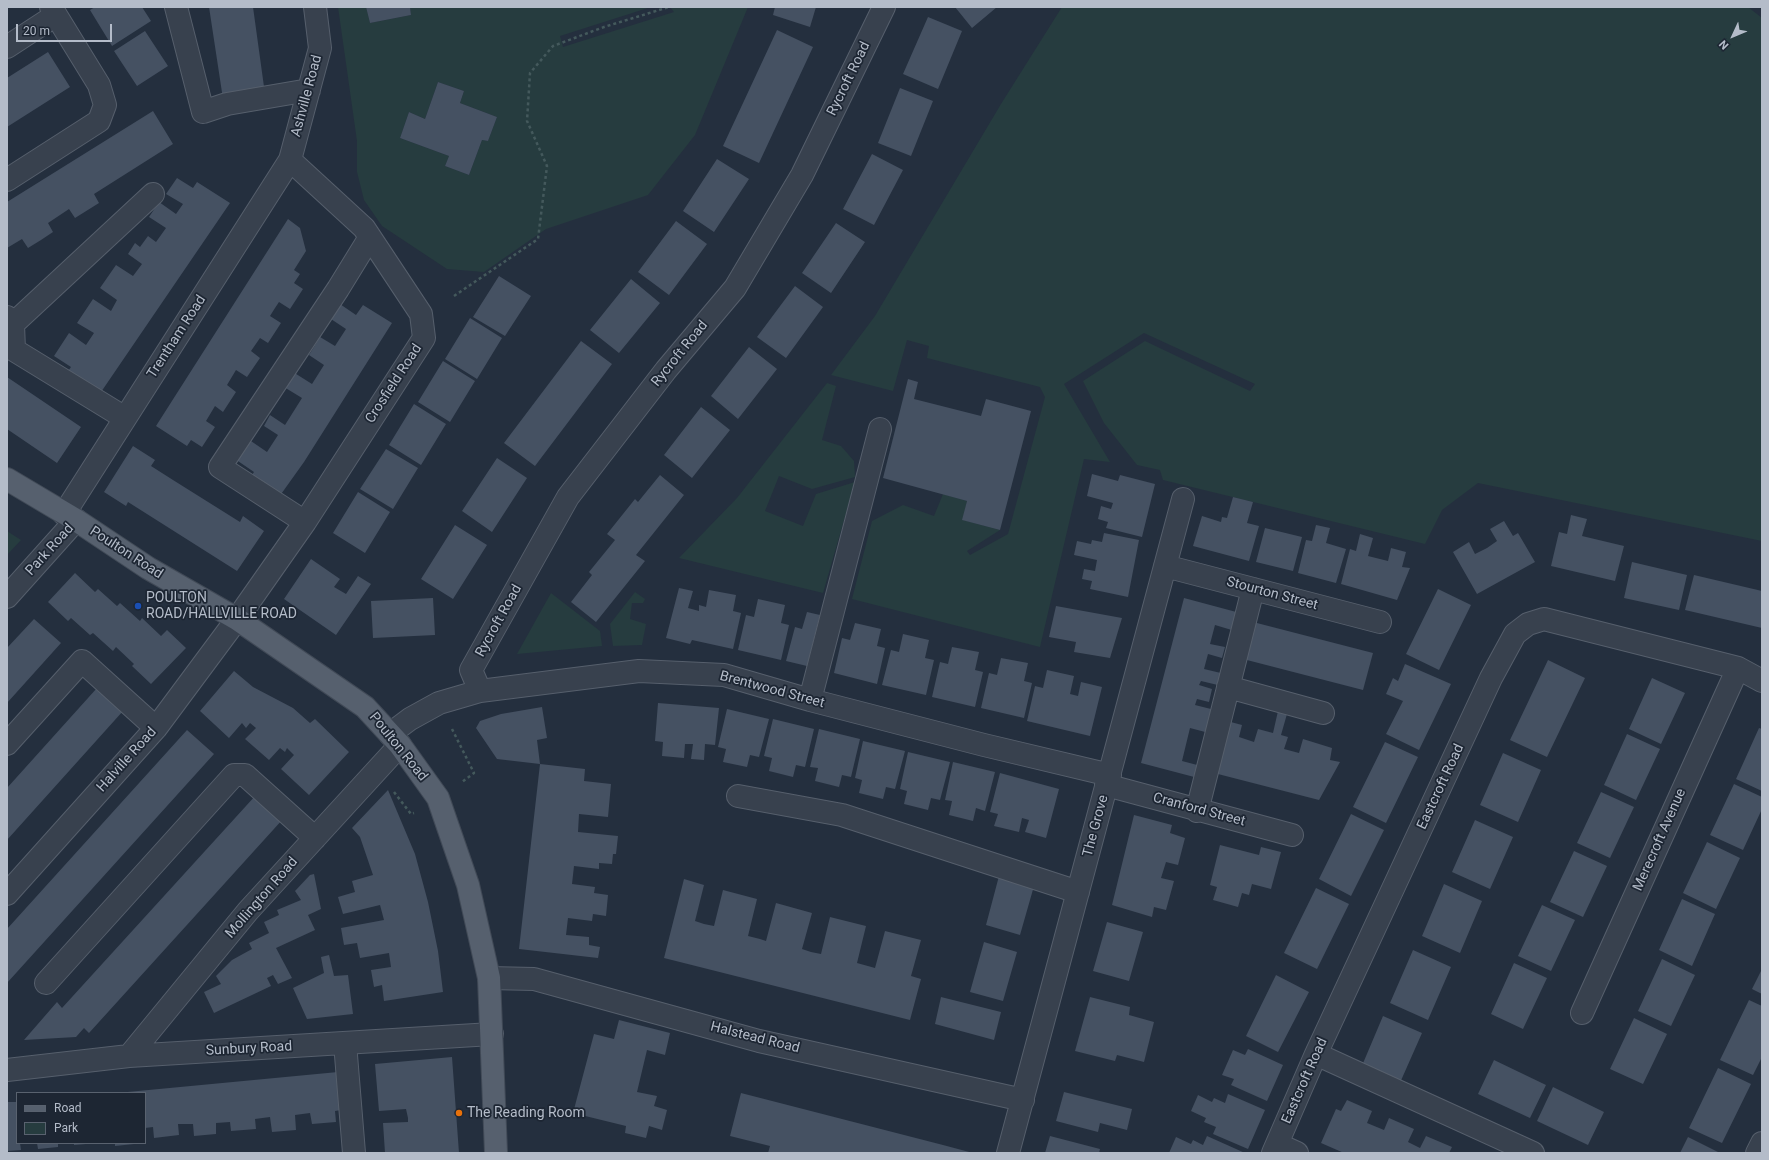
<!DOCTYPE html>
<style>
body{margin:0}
#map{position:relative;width:1769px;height:1160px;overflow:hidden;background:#242f3e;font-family:Roboto,sans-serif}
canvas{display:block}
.frame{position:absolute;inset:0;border:8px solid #b4bcc9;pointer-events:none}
.legend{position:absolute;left:16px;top:1092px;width:130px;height:52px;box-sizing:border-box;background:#1d2633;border:1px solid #59626f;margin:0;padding:5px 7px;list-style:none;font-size:12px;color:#b4bcc9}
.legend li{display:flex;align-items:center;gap:8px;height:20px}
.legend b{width:20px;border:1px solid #59626f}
.north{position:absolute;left:1713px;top:16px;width:40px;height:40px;-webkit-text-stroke:3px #1d2633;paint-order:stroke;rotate:226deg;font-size:11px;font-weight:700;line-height:16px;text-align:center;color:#b4bcc9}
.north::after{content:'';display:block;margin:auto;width:14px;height:18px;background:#b4bcc9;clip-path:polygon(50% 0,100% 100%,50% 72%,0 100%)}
.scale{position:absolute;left:16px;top:24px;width:96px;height:18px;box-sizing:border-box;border:2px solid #b4bcc9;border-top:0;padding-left:5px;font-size:12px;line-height:14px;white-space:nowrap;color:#b4bcc9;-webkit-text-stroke:3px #1d2633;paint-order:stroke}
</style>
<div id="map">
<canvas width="1769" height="1160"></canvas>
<div class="frame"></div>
<ul class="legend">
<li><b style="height:5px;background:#56606e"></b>Road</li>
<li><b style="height:11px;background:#263c3f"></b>Park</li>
</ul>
<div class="north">N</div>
<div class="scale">20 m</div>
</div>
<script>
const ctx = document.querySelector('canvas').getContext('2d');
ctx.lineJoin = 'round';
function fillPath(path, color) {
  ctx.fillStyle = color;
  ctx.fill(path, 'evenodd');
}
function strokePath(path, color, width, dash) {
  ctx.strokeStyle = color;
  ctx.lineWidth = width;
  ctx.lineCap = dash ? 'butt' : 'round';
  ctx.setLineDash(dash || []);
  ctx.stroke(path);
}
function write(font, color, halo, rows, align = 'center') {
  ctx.font = font + ' Roboto,sans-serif';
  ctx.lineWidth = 3.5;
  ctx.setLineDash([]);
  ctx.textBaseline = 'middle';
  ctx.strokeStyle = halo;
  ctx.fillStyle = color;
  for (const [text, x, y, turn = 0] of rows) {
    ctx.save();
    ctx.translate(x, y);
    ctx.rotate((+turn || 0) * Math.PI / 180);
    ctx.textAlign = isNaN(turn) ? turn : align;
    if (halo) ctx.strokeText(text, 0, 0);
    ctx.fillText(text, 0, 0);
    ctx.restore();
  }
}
fillPath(new Path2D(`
 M338,7H366L370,23L411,15L410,7H651L560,36L563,47L674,12L670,7H748L695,135L648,195L546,229L484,272L447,269L382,226L364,200L357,172V141ZM438,82L464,91L460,103L497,117L488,141L482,140L469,175L445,166L449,156L400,138L409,112L425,119Z
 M1062,7H1748L1762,18V541L1478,483L1442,510L1425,544L1163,480L1160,470L1137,465L1104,423L1083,381L1145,341L1250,391L1255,384L1144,333L1064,384L1110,462L1084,459L1040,647L852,599L872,521L903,505L934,516L943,494L967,501L963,520L1000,530L967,551L970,555L1008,534L1045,397L1040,387L927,358L929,346L907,340L893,391L831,375L875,316L1001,104Z
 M827,383L836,386L822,440L841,446L854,461L855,477L812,489L779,476L765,511L803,526L816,494L855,482L823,593L679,558L737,498Z
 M7,531L21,540L7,555Z
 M635,592L645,599L643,603H632L630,619L646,624L642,645L613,646L610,624Z
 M551,593L600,631L602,646L517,654Z`), '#263c3f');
fillPath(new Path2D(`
 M95,7H142L151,21L112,46L90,10Z
 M209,7H253L265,94L223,99Z
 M366,7H410L411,15L370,23Z
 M775,7H816L810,27L773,15Z
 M955,7H997L972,28Z
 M928,17L962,31L938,89L903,74Z
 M777,30L813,47L759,163L723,146Z
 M145,31L168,66L137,86L114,51Z
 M48,52L70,87L7,127V78Z
 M438,82L464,91L460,103L497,117L488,141L482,140L469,175L445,166L449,156L400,138L409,112L425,119Z
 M900,88L933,101L911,156L878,143Z
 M153,111L173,144L94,194L99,203L75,218L69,209L48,223L53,232L41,240L28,248L22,239L7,248V202Z
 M872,154L903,170L874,225L843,209Z
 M717,159L749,179L714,232L683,211Z
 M177,178L193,188L197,182L230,203L99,395L66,374L71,367L54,356L69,333L86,345L94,333L77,323L93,299L111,311L117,300L100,288L116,265L133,276L142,264L128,254L135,243L140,247L148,236L156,242L166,228L149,217L159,202L176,214L183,204L166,194Z
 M288,219L300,228L306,251L294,270L300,274L294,283L303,289L290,309L279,302L275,308L270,316L281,323L268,343L260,338L251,351L260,358L247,377L236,370L227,385L236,392L223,412L215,406L206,421L215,427L202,447L191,440L187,446L156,426Z
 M676,221L707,244L669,295L638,272Z
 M836,223L865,242L831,293L802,273Z
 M499,276L531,296L505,336L473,317Z
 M631,279L660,303L619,353L590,330Z
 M795,286L823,307L786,358L757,337Z
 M337,302L356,315L363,305L392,323L304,462L279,497L250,478L254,472L235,459L248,439L267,452L278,435L264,426L270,415L285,425L302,398L284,387L293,372L312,384L324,365L309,355L314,347L320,337L335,346L346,329L328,317Z
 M470,318L502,338L477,379L445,359Z
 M581,341L612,364L535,466L504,443Z
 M749,347L777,369L738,419L711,396Z
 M443,361L475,381L450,422L418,402Z
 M7,377L81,427L57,463L7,429Z
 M908,379L918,382L914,399L981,416L986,399L1031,411L1000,530L962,520L967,501L883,478Z
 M414,404L446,424L421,465L389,445Z
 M701,407L730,430L692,478L664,455Z
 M133,446L155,460L151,466L173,480L240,522L243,516L264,531L237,571L128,502L126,506L104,492Z
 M386,449L418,468L393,509L360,489Z
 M497,458L527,478L492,532L462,511Z
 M1092,474L1118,481L1120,475L1155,484L1142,537L1106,528L1108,522L1098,519L1101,506L1111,509L1113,503L1087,496Z
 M660,475L684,495L636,555L645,561L596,622L571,602L592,575L589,572L615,540L607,534L635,499L638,502Z
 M358,492L390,512L365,553L333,533Z
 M1233,497L1253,502L1247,523L1259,526L1249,561L1193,546L1202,516L1221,522L1222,517L1227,518Z
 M1571,515L1587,519L1582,536L1624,546L1615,581L1551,566L1559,532L1567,534Z
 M1504,521L1513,536L1518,533L1535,562L1477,594L1453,552L1469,542L1475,554L1487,548L1497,541L1490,529Z
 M455,525L487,545L453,599L421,579Z
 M1316,525L1330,528L1326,543L1346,549L1336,583L1298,573L1306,540L1312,541Z
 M1265,528L1302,537L1293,571L1256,562Z
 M1104,533L1139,540L1128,597L1090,589L1092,581L1082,579L1084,569L1095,571L1097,560L1074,555L1077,541L1091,544L1092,540L1102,542Z
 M1360,534L1373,538L1368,556L1388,561L1391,548L1406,552L1402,567L1410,568L1397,600L1341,584L1350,549L1356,551Z
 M311,559L340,579L334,587L346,594L358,576L371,584L336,635L284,599Z
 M1632,562L1687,575L1679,610L1624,598Z
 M75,573L95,592L98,589L117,606L120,603L140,621L142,618L161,636L167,630L186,648L151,684L132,666L134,664L116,647L113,651L93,633L90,635L71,618L68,621L48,602Z
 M1694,575L1762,591V628L1685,610Z
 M679,588L693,591L688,608L699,611V605L706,607L709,590L736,595L733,611L741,613L733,649L692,640L690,644L666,638Z
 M1438,589L1471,605L1439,670L1406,654Z
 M433,598L435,635L373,638L371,601Z
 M1184,598L1240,613L1235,631L1215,625L1210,644L1225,647L1222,658L1208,654L1204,669L1225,674L1222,686L1201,681L1199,685L1212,689L1209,702L1197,699L1195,705L1215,710L1209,733L1190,728L1182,761L1201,766L1198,778L1141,763Z
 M758,599L785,605L781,623L789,625L781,660L738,650L746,615L754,617Z
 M1056,606L1122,618L1110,658L1074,652L1076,642L1049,637Z
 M807,612L820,615L807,666L786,661L795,627L802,629Z
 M34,619L61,643L7,703V648Z
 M1253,622L1373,653L1363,690L1243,659Z
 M855,623L881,629L877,646L885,648L877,684L834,673L842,638L850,640Z
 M903,634L929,640L925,658L934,660L926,695L882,685L891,650L899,652Z
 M952,647L979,652L975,670L983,672L975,707L932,697L940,662L948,664Z
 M1001,658L1028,663L1024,681L1032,683L1024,718L981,708L989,673L997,675Z
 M1548,660L1585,678L1547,757L1510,740Z
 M1405,664L1451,684L1419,750L1386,734L1403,701L1386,694L1393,678L1398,681Z
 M1047,670L1074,676L1070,694L1078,696L1081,682L1102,687L1090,736L1027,721L1035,686L1043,688Z
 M234,671L253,687L293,708L310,723L315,719L349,752L309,795L281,769L294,755L287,748L285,752L280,748L269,760L245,739L256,728L250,723L246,728L242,723L229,738L200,711Z
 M1652,678L1685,693L1661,744L1629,729Z
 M97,688L123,711L7,840V788Z
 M658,703L719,708L715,745L705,744L704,760L691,759L693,744H685L684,758L662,756L663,742L655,741Z
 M542,707L547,738L537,740L540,764L497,759L476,728L480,721L501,714Z
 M727,709L769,719L759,757L750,755L747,767L723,762L726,749L718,747Z
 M1278,711L1287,714L1281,735L1288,737L1284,749L1299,753L1303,739L1332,748L1330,760L1340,762L1319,800L1214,773L1227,721L1242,725L1239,737L1254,742L1258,729L1273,733Z
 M773,719L814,729L805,767L796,765L793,777L769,771L772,758L764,756Z
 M1759,728L1762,729V791L1736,779Z
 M819,729L860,739L851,777L842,775L839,787L815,781L818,768L810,767Z
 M187,730L214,754L7,983V929Z
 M1627,734L1660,749L1636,800L1604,785Z
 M863,741L905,751L895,789L886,787L883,799L859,793L862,780L855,778Z
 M1385,742L1418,757L1386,823L1353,807Z
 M908,752L950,762L940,800L931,798L928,810L904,804L907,791L900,789Z
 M1503,753L1541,770L1518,822L1480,805Z
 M953,762L995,772L985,811L976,808L973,821L949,815L952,801L945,800Z
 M540,764L585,769L584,781L611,784L608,817L579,814L578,832L618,836L616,854H613L612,864L599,863V869L574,866L572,884L595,887L594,893L608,895L606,916L593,914L592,921L568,918L566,935L589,937V945L600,947L598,958L519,949Z
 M1000,773L1059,789L1046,838L1025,832L1029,820L1022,818L1019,832L994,826L998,814L990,812Z
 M1734,784L1762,797V809L1743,850L1710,835Z
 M388,790L415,854L428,902L438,951L443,992L384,1001L382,985L374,987L371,970L391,967L389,953L360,958L357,943L344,945L341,928L384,920L380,905L343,914L338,897L355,892L352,881L373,875L360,837L352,828Z
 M1601,792L1634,807L1610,858L1577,843Z
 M256,795L283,819L89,1033L84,1028L76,1037L24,1040L57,1002L62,1008Z
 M1351,814L1384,830L1351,896L1319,879Z
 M1134,815L1172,825L1170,833L1185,838L1178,865L1166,862L1161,878L1174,881L1166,910L1154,907L1152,917L1112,905Z
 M1475,820L1513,837L1490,889L1452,872Z
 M1707,842L1740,858L1716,909L1683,893Z
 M1220,845L1259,855L1261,847L1281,852L1271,889L1252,884L1249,895L1242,893L1238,907L1213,900L1217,887L1210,885Z
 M1574,851L1607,866L1583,917L1550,902Z
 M314,874L321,909L308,915L315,930L276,948L292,978L278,984L273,975L267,978L271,986L214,1013L204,992L221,984L216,976L232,960L252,949L249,943L269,933L264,922L279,915L277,910L301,900L295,891L310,875Z
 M999,876L1034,886L1020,935L986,925Z
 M684,879L704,885L695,921L704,924L714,926L723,890L757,899L748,936L760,939L766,941L776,903L812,913L802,949L811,952L821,954L830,917L866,926L857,963L875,968L885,931L921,940L911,976L921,979L910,1020L664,958Z
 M1444,884L1482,901L1460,953L1422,936Z
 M1316,888L1349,904L1317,969L1284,953Z
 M1682,899L1715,914L1692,966L1659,950Z
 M1542,905L1575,920L1551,971L1518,956Z
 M1107,922L1143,932L1129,981L1093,971Z
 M984,942L1017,952L1003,1001L970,992Z
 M1413,950L1451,967L1428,1020L1390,1003Z
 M329,955L334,976L348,975L353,1014L307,1019L293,988L324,973L321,957Z
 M1662,959L1695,975L1671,1026L1638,1011Z
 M1514,963L1547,978L1523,1029L1491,1014Z
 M1762,969V994L1752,989Z
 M1276,975L1309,992L1278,1052L1246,1036Z
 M941,997L1001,1012L994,1040L935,1024Z
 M1090,997L1130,1007L1129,1015L1154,1022L1144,1062L1117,1055L1115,1061L1075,1051Z
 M1749,1000L1762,1006V1057L1753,1075L1720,1060Z
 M1383,1016L1422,1033L1399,1085L1361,1068Z
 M1634,1018L1667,1034L1643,1084L1610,1069Z
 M619,1020L670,1033L665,1055L647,1050L637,1092L657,1096L654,1106L667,1110L662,1130L649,1126L646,1138L625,1133L626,1126L573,1113L594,1034L614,1039Z
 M1248,1049L1283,1065L1267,1101L1231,1085L1234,1079L1222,1075L1233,1050L1245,1055Z
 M452,1057L459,1153H385L383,1123L408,1122V1118L406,1109L379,1111L375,1064Z
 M1494,1060L1546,1085L1530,1118L1478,1094Z
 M1718,1068L1751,1084L1722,1143L1689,1128Z
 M338,1072L341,1110L335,1111L336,1122L312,1124L310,1113L295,1115L296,1130L272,1132L270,1117L255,1119L256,1129L231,1131L230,1122L216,1123V1134L194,1136L193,1124H178L179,1135L154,1138L153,1127L145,1128V1093H117Z
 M1553,1087L1604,1112L1588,1145L1537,1121Z
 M1064,1092L1132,1109L1127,1130L1100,1123L1098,1132L1056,1121Z
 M741,1093L943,1145L973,1153H768L770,1146L730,1136Z
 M1228,1094L1265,1110L1248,1149L1213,1134L1216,1127L1204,1122L1206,1118L1191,1111L1198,1095L1212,1102L1214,1098L1225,1103Z
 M1347,1100L1372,1111L1367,1123L1384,1130L1389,1118L1414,1129L1408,1142L1420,1148L1426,1136L1452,1147L1449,1153H1344L1321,1143L1336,1109L1341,1111Z
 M7,1102H17V1143H20L21,1150L7,1151Z
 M1050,1136L1100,1149L1099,1153H1045Z
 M1207,1136L1245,1153H1169L1176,1137L1191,1144L1193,1140L1203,1145Z
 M1688,1137L1720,1153H1680Z
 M37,1143H58V1147L38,1149Z
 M74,1143H86V1144L74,1145Z
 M115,1143H134V1144L115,1146Z`), '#455162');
const minor = new Path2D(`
 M176,7L203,112L227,104L309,90
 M7,47L56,15
 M7,180L99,121L105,105L99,85L51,7
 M7,317L13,324L14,350L125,418
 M13,324L153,194
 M64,514L290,160L320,48L315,7
 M305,522L220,467L338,289L370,237
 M1165,566L1380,622
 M7,597L76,520
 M1228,687L1323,713
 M480,691L471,670L568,497L666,370L735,288L802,175L884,7
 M810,700L880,429
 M390,734L410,719L439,703L480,691L639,671L724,675L810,700L984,745L1110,775
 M7,744L82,661L156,728
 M1106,785L1292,835
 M738,796L842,815L1078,892
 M1197,811L1253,589
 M7,894L156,728L237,619L305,522L424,338L421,314L364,228L290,160
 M489,978L534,979L759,1041L1023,1100
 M46,983L234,775H245L315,838
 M1582,1013L1738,668
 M345,1043L354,1153
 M1316,1054L1533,1153
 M129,1056L248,911L400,745
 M7,1070L129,1056L492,1034
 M1277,1144L1297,1153
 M1008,1153L1183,499
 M1273,1153L1316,1054L1491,678L1515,634L1528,624L1544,619L1738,668L1762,681
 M1757,1153L1762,1143`);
const major = new Path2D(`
 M7,479L76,520L148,568L237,619L365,707L400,745L438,798L468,885L489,978L496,1153`);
strokePath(minor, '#565f6c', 24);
strokePath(major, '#414a57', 24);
strokePath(new Path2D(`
 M454,296L538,239L547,166L527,121L530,73L553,46L604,27L669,7
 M452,729L474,773L462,782
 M394,792L411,814L414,813`), '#44595c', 2.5, [3, 3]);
strokePath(minor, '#38414e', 22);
strokePath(major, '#56606e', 22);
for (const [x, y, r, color] of [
 [138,606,4,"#1a4fb4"],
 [459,1113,4,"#e8710a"]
]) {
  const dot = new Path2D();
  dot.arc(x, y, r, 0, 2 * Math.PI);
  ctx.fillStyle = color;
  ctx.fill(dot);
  strokePath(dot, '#1d2633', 1.5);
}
write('14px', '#b4bcc9', '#1d2633', [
 ["Rycroft Road",849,79,-64],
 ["Ashville Road",307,96,-75],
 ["Trentham Road",177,337,-57],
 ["Rycroft Road",680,354,-51],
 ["Crosfield Road",394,384,-57],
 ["Park Road",50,550,-48],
 ["Poulton Road",126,553,33],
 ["Stourton Street",1272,594,15],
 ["Rycroft Road",499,621,-61],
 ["Brentwood Street",772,690,15],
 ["Poulton Road",398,747,51],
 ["Halville Road",127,760,-48],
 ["Eastcroft Road",1441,787,-65],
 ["Cranford Street",1199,810,15],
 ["The Grove",1096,826,-75],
 ["Merecroft Avenue",1660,840,-66],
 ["Mollington Road",262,898,-49],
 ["Halstead Road",755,1038,14],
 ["Sunbury Road",249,1049,-3],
 ["Eastcroft Road",1305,1081,-66]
]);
write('14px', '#b4bcc9', '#1d2633', [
 ["POULTON",146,598],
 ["ROAD/HALLVILLE ROAD",146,614],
 ["The Reading Room",467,1113]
], 'left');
</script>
